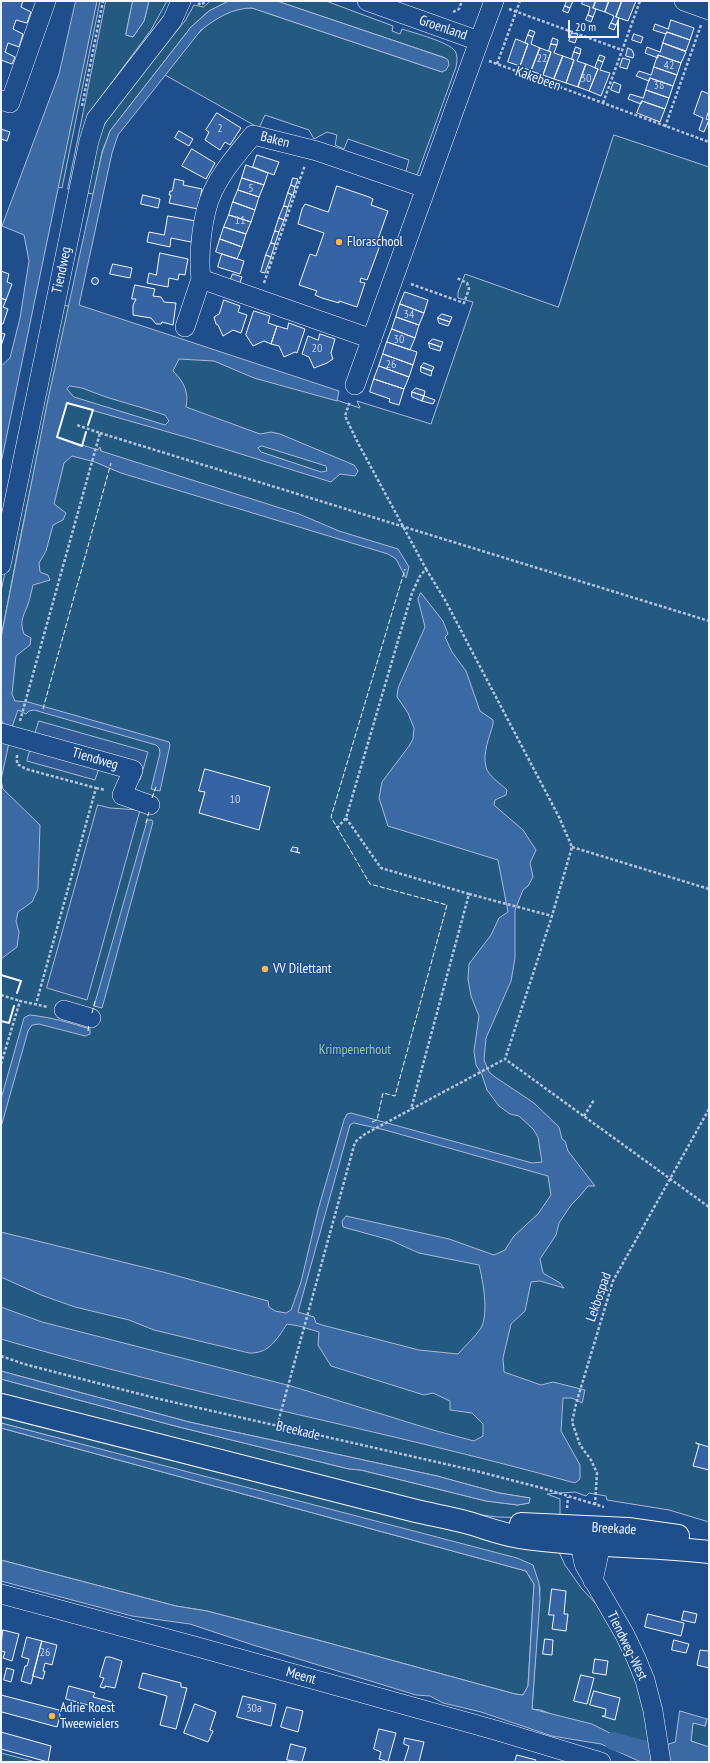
<!DOCTYPE html>
<style>
body{margin:0}
#map{position:relative;width:710px;height:1763px;overflow:hidden;background:#1f4e8c;font-family:"PT Sans Narrow",sans-serif}
canvas{display:block}
.frame{position:absolute;inset:0;border:2px solid #f2f6ff;pointer-events:none}
.scale{position:absolute;left:568px;top:20px;width:51px;height:18px;box-sizing:border-box;border:2px solid #f2f6ff;border-top:0;padding-left:5px;font-size:12px;line-height:14px;white-space:nowrap;color:#f2f6ff;-webkit-text-stroke:3px #1f4e8c;paint-order:stroke}
</style>
<div id="map">
<canvas width="710" height="1763"></canvas>
<div class="frame"></div>
<div class="scale">20 m</div>
</div>
<script>
const ctx = document.querySelector('canvas').getContext('2d');
ctx.lineJoin = 'round';
function fillPath(path, color) {
  ctx.fillStyle = color;
  ctx.fill(path, 'evenodd');
}
function strokePath(path, color, width, dash) {
  ctx.strokeStyle = color;
  ctx.lineWidth = width;
  ctx.lineCap = dash ? 'butt' : 'round';
  ctx.setLineDash(dash || []);
  ctx.stroke(path);
}
function write(font, color, halo, rows, align = 'center') {
  ctx.font = font + ' "PT Sans Narrow",sans-serif';
  ctx.lineWidth = 3;
  ctx.setLineDash([]);
  ctx.textBaseline = 'middle';
  ctx.strokeStyle = halo;
  ctx.fillStyle = color;
  for (const [text, x, y, turn = 0] of rows) {
    ctx.save();
    ctx.translate(x, y);
    ctx.rotate((+turn || 0) * Math.PI / 180);
    ctx.textAlign = isNaN(turn) ? turn : align;
    if (halo) ctx.strokeText(text, 0, 0);
    ctx.fillText(text, 0, 0);
    ctx.restore();
  }
}
const green = new Path2D(`
 M97,1H100L62,188L58,187Z
 M106,1H133L126,35L133,37L144,21L149,1H167L151,30L89,113L70,189H68Z
 M211,1H229L209,11L191,27L110,131L102,152L94,194L85,193C91,167 95,138 110,115L158,53L185,21L194,5L203,7Z
 M277,1H326L393,26L392,31L400,34L402,29C414,33 449,42 455,51C458,56 457,62 456,67L416,178L405,174L409,160L348,139L344,149L335,145L337,135L327,132L314,139L309,130L265,115L259,128L165,75C185,50 214,2 252,8C257,9 262,11 267,13L442,72L446,59L445,58Z
 M614,135L709,167V1522L669,1510L607,1500L606,1496L589,1493L586,1496L575,1492L547,1494L560,1499V1519L498,1517L463,1513L1,1396V1379L175,1426L349,1469L361,1470L486,1501L518,1505L529,1503L530,1498L499,1493L437,1476L189,1422L1,1371V734L73,312L360,408L357,401L431,424L473,302L458,298V292L465,274L558,307Z
 M60,305L69,306L21,534L1,637V592Z
 M1,1416L558,1550L565,1565L582,1589L600,1608L626,1652L642,1698L650,1734L645,1751L541,1710L532,1709L540,1588L532,1565L1,1423Z
 M1,1428L526,1571L534,1584L528,1686L523,1695L515,1694L314,1639L207,1611L176,1606L1,1560Z
 M707,1719H709V1747L691,1741L693,1722L705,1726Z
 M1,1753L36,1762H1Z`);
fillPath(green, '#245a82');
strokePath(green, '#a8bbd7', 1);
const parking = new Path2D(`
 M39,721L148,752L140,780L99,768L95,780L27,761Z
 M98,805L110,808L140,810L87,1000L47,988Z`);
fillPath(parking, '#305b95');
strokePath(parking, '#a8bbd7', 1);
const water = new Path2D(`
 M76,1H97L1,463V366L10,358L20,318L29,261L24,235L2,226L59,74Z
 M133,1H149L144,21L133,37L126,35Z
 M229,1H277L445,58L448,60L449,65L446,70L442,72L252,8C232,8 217,18 201,30L118,135L112,153L79,305L339,391L337,401L254,378L214,361L179,359L173,371C184,382 189,392 186,407L260,434L271,432L280,434L354,465L358,471L355,476L340,474L331,482L196,440L67,403L57,437L98,450L100,447L101,451L299,514L339,531L398,549L409,567L406,578L396,559L388,554L121,473L95,462L72,456L64,463L54,504L66,513L63,520L53,525L46,551L39,563L40,572L48,575L50,580L33,585C31,592 30,600 27,607C22,618 20,623 24,634L31,638L30,645L16,656L12,694L15,701L28,702L162,740L169,742L170,745L160,791L151,789L160,753L159,748L156,745L34,710L29,711L26,714L18,710L13,724L1,780L3,789L40,825L38,889L32,902L18,912L16,921L19,932L17,947L1,959V727L3,722L1,721V638L47,404L102,153L110,131L191,27L209,11ZM70,386L82,388L106,397L146,409L165,415L169,421L165,425L74,397L67,389ZM262,446L326,466L327,471L321,472L261,452L258,448Z
 M421,593L443,621L448,634L445,637L452,652L466,671L480,711L493,720V724C490,736 482,753 486,767C488,776 501,784 507,790L506,795L495,800L494,805L523,830L536,850L530,863L533,877L528,886L523,890L515,910V958L511,981L486,1038L484,1060L489,1072L495,1077L534,1103L559,1127L562,1139L565,1141L568,1151L595,1186H588L580,1196L571,1205L559,1223L556,1235L540,1259L543,1273L560,1283L564,1288L540,1281L531,1282L525,1311L511,1324L503,1358L504,1372L541,1385L553,1382L585,1390L582,1403L572,1398H563L561,1431L580,1465V1479L575,1483C385,1430 190,1395 1,1339V1307L42,1322L291,1386L433,1430L474,1441L483,1436V1424L472,1413L450,1410V1401L433,1393L424,1395L331,1366L318,1345L319,1332L299,1326L287,1324C277,1339 269,1354 249,1353L154,1330L129,1320L75,1307L41,1295L1,1277V1232L163,1272L268,1301L269,1307L275,1311L286,1313L291,1310L301,1282L318,1210L344,1120L347,1114L351,1113L532,1163L542,1162L538,1137L533,1129L519,1116L510,1114L499,1106L487,1090L482,1075L476,1065L474,1051L479,1016L471,996L468,979L469,964L491,935L499,918L508,912L498,860L388,826L379,798L382,782L409,746L413,739L414,728L408,713L397,697L398,688L425,627L418,599ZM354,1123L385,1130L548,1176L551,1195L538,1214L514,1236L505,1250L494,1255L449,1239L346,1216L342,1221L343,1227L390,1240L419,1253L479,1265C483,1281 489,1313 481,1328C475,1337 465,1346 458,1354L419,1350L322,1325L316,1323L314,1317L298,1312L350,1125Z
 M149,820H152L153,822L102,1008L94,1006L147,821Z
 M30,1015C50,1017 71,1023 90,1029V1034L85,1036L39,1024L32,1025L28,1031L1,1127V1099L24,1018Z
 M1,1371L189,1422L437,1476L499,1493L530,1498L529,1503L518,1505L486,1501L361,1470L349,1469L175,1426L1,1379Z
 M1,1423L517,1558L533,1565L539,1583L540,1599L532,1709L592,1724L645,1751L653,1747L655,1762H641L601,1744L552,1736L481,1712L443,1703L430,1696L416,1695L253,1645L190,1624L132,1616L1,1581V1560L176,1606L207,1611L314,1639L515,1694L523,1695L528,1686L534,1584L526,1571L1,1428Z
 M680,1711L707,1719L705,1726L693,1723L691,1741L709,1747V1762H666L663,1746L675,1742Z`);
fillPath(water, '#3b69a3');
strokePath(water, '#a8bbd7', 1);
strokePath(new Path2D(`
 M613,1741L689,1762`), '#3b69a3', 18);
const building = new Path2D(`
 M1,1H23L21,7L31,12L27,23L16,20L13,29L23,34L19,47L8,43L5,52L15,57L12,64L1,60Z
 M567,1H573L570,8L565,6Z
 M583,1H596L593,8L596,9L593,17L588,15L590,7L582,4Z
 M596,1H609L605,12L593,8Z
 M609,1H622L616,17L619,18L616,25L611,23L614,16L605,12Z
 M622,1H636L628,21L616,17Z
 M565,6L570,8L568,13L563,11Z
 M588,15L593,17L591,22L586,20Z
 M671,20L694,28L690,40L667,32L666,34L653,30L655,24L668,29Z
 M611,23L616,25L614,30L609,28Z
 M530,30L535,32L533,37L528,35Z
 M667,32L690,40L686,51L663,43Z
 M572,33L578,34L575,43L569,41Z
 M634,34L643,37L641,43L632,40Z
 M528,35L533,37L531,44L540,48L531,71L520,66L528,44L525,43Z
 M553,38L558,40L557,45L551,44Z
 M516,39L528,44L520,66L508,62Z
 M663,43L686,52L681,63L658,55V58L645,53L647,47L660,52Z
 M551,44L557,45L554,53L563,56L554,79L543,75L551,52L549,51Z
 M576,47L581,49L580,54L574,52Z
 M540,48L551,52L543,75L531,71Z
 M628,48L632,50L634,55L633,58L626,56Z
 M574,52L580,54L577,61L586,64L578,87L566,83L574,60L572,59Z
 M600,55L605,57L603,62L598,60Z
 M658,55L681,63L677,75L654,67Z
 M563,56L574,60L566,83L554,79Z
 M623,58L630,60L627,69L620,67Z
 M598,60L603,62L600,70L610,73L601,96L589,91L598,69L595,68Z
 M586,64L598,69L589,91L578,87Z
 M654,67L677,75L673,86L650,78L649,81L636,76L639,71L651,75Z
 M650,78L673,86L669,98L646,90Z
 M614,82L621,85L619,93L611,90Z
 M646,90L669,98L665,109L642,101L641,104L628,99L630,94L643,98Z
 M702,91L709,94V110L706,119L709,120L704,132L699,130L703,118L694,114Z
 M642,101L665,109L660,122L637,113Z
 M217,113L241,128L230,145L225,142L220,150L205,140L209,132L206,130Z
 M1,129L10,132L7,141L1,139V140Z
 M179,131L193,139L189,146L175,138Z
 M192,149L215,163L206,179L182,166Z
 M257,155L279,162L274,175L253,167Z
 M246,165L268,173L264,185L242,178Z
 M242,178L264,185L259,197L238,190Z
 M293,178L298,179L295,187L291,185Z
 M175,179L184,181L183,185L202,189L198,209L169,203L171,195H169L170,191H172Z
 M291,185L295,187L293,195L288,193Z
 M337,186L369,197L373,199L371,205L388,211L377,242L379,243V248L369,275L367,280L361,278L360,282L365,283L357,307L339,301V303L322,298L315,295L317,291L299,285L310,254L316,256L324,233L298,224L302,209L305,204L328,212Z
 M238,190L259,197L255,210L233,202Z
 M288,193L292,195L288,207L284,206Z
 M143,195L160,199L158,208L141,204Z
 M233,202L255,210L251,222L229,215Z
 M284,206L288,207L284,220L279,218Z
 M229,215L251,222L246,234L224,227Z
 M168,216L196,221L191,242L171,238L170,247L147,242L149,232L164,235Z
 M279,218L284,220L279,232L275,231Z
 M224,227L246,234L242,247L220,239Z
 M275,231L279,232L275,244L271,243Z
 M220,239L242,247L237,259L216,252Z
 M271,243L275,244L271,257L266,255Z
 M160,253L188,259L185,275L179,274L178,280L169,278L168,287L147,283L149,273L156,275Z
 M222,254L244,261L240,274L218,267Z
 M266,255L271,257L265,273L261,272Z
 M113,264L132,268L130,278L110,274Z
 M1,271L9,274L7,282L12,284L6,300L1,298Z
 M233,274L242,277L239,285L230,281Z
 M91.5 281a3.5 3.5 0 1 1 7 0a3.5 3.5 0 1 1-7 0Z
 M135,285L155,289L153,296L161,297L164,302L176,303L173,325L162,322L161,324H156L151,318L133,315V305L136,299H132Z
 M405,292L428,300L424,313L400,304Z
 M1,298L6,300L3,307L8,309L3,324H1Z
 M224,300L240,306L238,312L247,315L241,333L233,330L223,336L218,325L216,324L214,317L219,314Z
 M400,304L424,313L419,325L396,317Z
 M254,311L270,316L268,323L277,326L271,344L264,341L253,346L246,335Z
 M442,314L452,317L450,322L438,318Z
 M396,317L419,325L415,338L392,329Z
 M438,318L450,322L448,326L439,323Z
 M289,323L305,329L297,353L295,352L284,357L279,346L271,344L277,326L287,329Z
 M392,329L415,338L410,350L387,342Z
 M1,333L5,334L1,346Z
 M320,334L335,339L331,353L333,359L327,363L314,368L309,357L302,354L308,336L318,340Z
 M433,339L443,342L441,347L429,343Z
 M387,342L417,352L413,365L383,354Z
 M429,343L441,347L440,351L430,348Z
 M383,354L413,365L409,377L379,366Z
 M424,363L434,367L432,371L421,367Z
 M379,366L409,377L404,389L374,379Z
 M421,367L432,371L431,376L421,372Z
 M374,379L404,389L399,405L389,402L390,399L370,392Z
 M416,388L425,391L424,396L412,392Z
 M412,392L424,396L422,401L412,397Z
 M424,396L435,400L433,404L422,401Z
 M205,769L270,787L259,830L199,813L205,792L199,791Z
 M293,847L298,848L297,852L300,853L291,851Z
 M696,1443L709,1447V1470L693,1466L699,1445Z
 M552,1589L566,1591L564,1614H568L566,1631L552,1629L554,1615H549Z
 M684,1611L697,1614L695,1623L682,1620Z
 M648,1614L684,1623L681,1636L645,1627Z
 M3,1630L19,1634L12,1661L3,1658L5,1652L1,1651Z
 M27,1637L42,1641L31,1684L21,1681L25,1666H27L29,1659L22,1657Z
 M545,1639L553,1640L552,1655L543,1654Z
 M674,1640L689,1644L686,1653L672,1650Z
 M42,1641L57,1645L52,1665L45,1663L43,1671H45L43,1679L33,1676Z
 M709,1647V1668L697,1665L700,1650L708,1651Z
 M106,1657H110L122,1661L115,1688L105,1686V1688L100,1687L104,1678L100,1677Z
 M595,1659L608,1661L606,1675L593,1673Z
 M7,1668L14,1670L11,1682L4,1680Z
 M143,1673L181,1683V1687L187,1688L176,1729L160,1725L167,1696L139,1688Z
 M581,1675L594,1678L587,1704L574,1701Z
 M69,1686L95,1693L93,1697L112,1702L110,1711L66,1699Z
 M594,1691L620,1698L615,1720L602,1716H605L606,1709L590,1705Z
 M1,1695L59,1710L60,1716L57,1727L2,1712L1,1715Z
 M243,1696L276,1704L271,1726L237,1717Z
 M195,1704L216,1712L210,1730L213,1731L208,1742L184,1733Z
 M287,1707L303,1711L298,1732L281,1727Z
 M379,1729L396,1733L388,1762L379,1759L381,1752L374,1749Z
 M1,1732L51,1746L48,1762L1,1749Z
 M405,1738L424,1742L419,1762H404L409,1746L404,1744Z
 M291,1744L306,1748L302,1762L287,1760Z
 M517,1755L536,1760L535,1762H515Z`);
fillPath(building, '#3563a3');
strokePath(building, '#f2f6ff', 1);
const minor = new Path2D(`
 M367,1L479,41L494,1
 M684,1L709,10
 M1,100L10,103L46,1
 M185,327L201,279
 M372,339L201,279C198,254 202,214 213,191C223,170 239,152 253,135L317,151L425,188
 M355,385L479,41
 M1,565L89,141L96,119L172,21L181,1
 M1,733L133,770L122,795L150,805
 M64,1010L91,1018
 M585,1530L580,1543L584,1564L625,1635L636,1658L645,1680L653,1711L661,1762
 M593,1581L601,1544L598,1532
 M1,1594L194,1646L495,1730L601,1762`);
const major = new Path2D(`
 M1,1405L416,1511C433,1515 452,1518 469,1523C486,1528 501,1534 519,1537C582,1547 646,1545 709,1552
 M521,1524L628,1529L678,1536`);
strokePath(minor, '#f2f6ff', 20);
strokePath(major, '#f2f6ff', 24);
strokePath(new Path2D(`
 M198,3L201,5L206,1
 M509,9L622,50
 M453,12L459,9L462,1
 M489,61L709,142
 M497,64L520,1
 M603,103L640,1
 M82,106L103,1
 M665,127L701,25
 M264,283L305,165
 M411,284L464,303L469,289L467,283L457,278
 M100,433L709,621
 M426,569L445,600L559,817L572,847L552,916L505,1059L709,1207
 M20,721L100,433L77,425
 M17,755V764L26,769L96,788L36,1004
 M96,788L105,790
 M346,818L381,868L469,894L411,1109
 M337,828L346,818L412,593L420,576L426,569L358,443L345,416L350,401
 M572,847L709,889
 M469,894L552,916
 M1,995L20,1001
 M1,1064L20,1001L48,1007
 M584,1116L594,1100
 M1,1356L24,1364L155,1398L472,1470L542,1488L604,1507
 M277,1426L355,1142L365,1134L505,1059
 M595,1505L597,1473L591,1460L580,1445L572,1422L576,1404L613,1281L709,1109
 M567,1508L568,1497`), '#b3c4dc', 2.5, [3, 2]);
strokePath(minor, '#1f4e8c', 19);
strokePath(major, '#1f4e8c', 22);
strokePath(new Path2D(`
 M43,709L111,463
 M152,798L156,787
 M146,823L149,812
 M92,1013L95,1001
 M88,1031L89,1024
 M372,1122L377,1120L383,1093L395,1096L447,905L370,884L331,817L405,569`), '#f2f6ff', 1, [5, 2]);
strokePath(new Path2D(`
 M86,432L82,446L57,437L67,403L93,410L88,425
 M1,975L21,981L17,993
 M1,1021L9,1023L14,1006`), '#f2f6ff', 2);
for (const [x, y, r, color] of [
 [339,242,4,"#ffb74d"],
 [265,969,4,"#ffb74d"],
 [52,1716,4,"#ffb74d"]
]) {
  const dot = new Path2D();
  dot.arc(x, y, r, 0, 2 * Math.PI);
  ctx.fillStyle = color;
  ctx.fill(dot);
  strokePath(dot, '#1f4e8c', 1.5);
}
write('12px', '#c3d1e8', null, [
 ["22",542,59],
 ["42",669,66],
 ["30",586,79],
 ["38",659,86],
 ["2",220,129],
 ["5",251,189],
 ["11",240,221],
 ["34",409,315],
 ["30",399,340],
 ["20",317,349],
 ["26",391,365],
 ["10",235,800],
 ["26",45,1653],
 ["30a",254,1709]
]);
write('14px', '#f2f6ff', '#1f4e8c', [
 ["Groenland",443,28,19],
 ["Kakebeen",538,79,20],
 ["Baken",275,140,14],
 ["Tiendweg",62,270,-78],
 ["Tiendweg",95,759,16],
 ["Lekbospad",599,1297,-71],
 ["Breekade",298,1431,13],
 ["Breekade",614,1529,3],
 ["Tiendweg-West",627,1646,64],
 ["Meent",301,1676,16]
]);
write('14px', '#f2f6ff', '#1f4e8c', [
 ["Floraschool",347,242],
 ["VV Dilettant",273,969],
 ["Adrie Roest",60,1708],
 ["Tweewielers",60,1724]
], 'left');
write('14px', '#97c8a6', '#1f4e8c', [
 ["Krimpenerhout",355,1050]
]);
</script>
